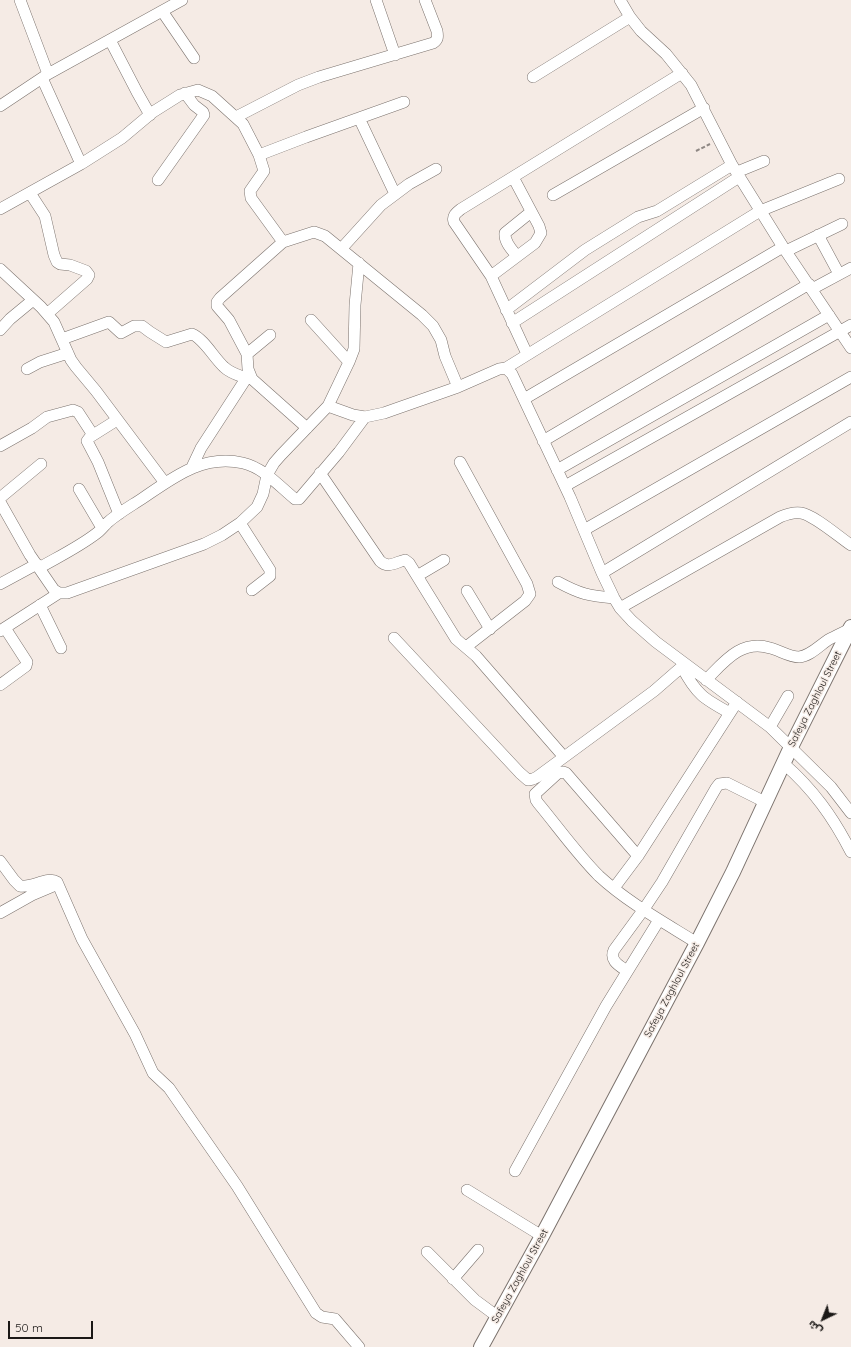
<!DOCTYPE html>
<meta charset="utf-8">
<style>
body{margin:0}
#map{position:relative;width:851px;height:1347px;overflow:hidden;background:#f5ebe5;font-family:Quicksand,"Noto Sans Arabic",sans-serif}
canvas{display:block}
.north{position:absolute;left:803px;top:1299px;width:40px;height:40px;-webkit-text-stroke:3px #f5ebe5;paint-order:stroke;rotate:223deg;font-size:11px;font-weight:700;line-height:16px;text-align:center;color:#1b1816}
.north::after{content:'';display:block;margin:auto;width:14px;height:18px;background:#1b1816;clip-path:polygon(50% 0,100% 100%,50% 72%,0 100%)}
.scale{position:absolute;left:8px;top:1321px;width:85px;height:18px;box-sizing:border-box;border:2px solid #1b1816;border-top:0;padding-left:5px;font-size:12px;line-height:14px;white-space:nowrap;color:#1b1816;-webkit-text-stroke:3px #f5ebe5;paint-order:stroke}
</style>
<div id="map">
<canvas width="851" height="1347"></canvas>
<div class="north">ش</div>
<div class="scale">50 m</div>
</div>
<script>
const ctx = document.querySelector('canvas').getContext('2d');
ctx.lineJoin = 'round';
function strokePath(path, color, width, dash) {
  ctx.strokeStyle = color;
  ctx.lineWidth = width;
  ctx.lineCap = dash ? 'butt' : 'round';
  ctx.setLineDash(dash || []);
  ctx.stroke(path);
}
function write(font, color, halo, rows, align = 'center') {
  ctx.font = font + ' Quicksand,sans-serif';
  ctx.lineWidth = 3;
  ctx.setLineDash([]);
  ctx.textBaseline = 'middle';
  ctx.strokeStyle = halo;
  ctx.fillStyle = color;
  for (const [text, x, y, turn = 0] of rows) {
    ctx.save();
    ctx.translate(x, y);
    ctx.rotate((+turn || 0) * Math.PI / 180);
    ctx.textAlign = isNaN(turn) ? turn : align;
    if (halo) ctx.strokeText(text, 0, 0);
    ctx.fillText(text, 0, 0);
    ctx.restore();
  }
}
const minor = new Path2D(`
 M20,0L48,74
 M376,0L395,55
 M620,0L630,17L641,31L666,54L691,85L732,165L783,247L851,348
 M162,11L194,58
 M110,40L137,92L150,115
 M533,77L630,17
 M42,78L81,164
 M0,106L48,74L182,0
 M236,117L298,85L319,77L433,43C438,40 438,37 437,31L425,0
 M359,118L395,194
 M259,155L306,137L404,102
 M737,172L764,161
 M158,180L204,115L203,112L194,105L185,93
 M30,193L45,216L54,255L57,262L60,264L70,265L86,271L89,275L87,279L47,314
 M553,195L704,108
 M0,209L81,164L122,138L153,112L180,95L198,90L212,96L243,124L259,155L264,171L250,191L251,198L283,242
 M818,235L839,274
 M342,248L381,205L409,184L436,169
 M786,251L842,224
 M517,256C512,250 504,242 505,233L531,212
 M0,269L41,307L54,322L71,360L76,367L96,391L165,483
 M491,276L535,243L541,233L539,226L513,177
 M812,289L851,268
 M506,310L585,250L638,217L657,211L732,165
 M311,320L349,362
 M512,323L739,177
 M0,330L10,319L33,300
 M62,339L109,322L121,333L134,326H142L150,332L166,342L192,334C204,339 214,358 224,367C230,373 238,375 246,378
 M247,354L270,335
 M527,354L491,276L454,222C452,216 456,213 461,209L682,73
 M506,368L760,211L839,179
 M27,369L40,362L68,353
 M524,399L783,247
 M328,406L349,362L354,349L355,305L359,263
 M117,420L90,437L87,441L98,462L119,514
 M307,428L252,379L248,369L247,354L229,320L217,306V302L220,298L283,242L314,232L325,236L422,315L433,326L441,340L445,356L458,387
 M543,441L809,284
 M0,446L32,428L47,417L73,410L78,412L93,435
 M460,462L527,584L530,594L525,601L466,647
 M192,467L201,448L249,374
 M557,470L829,315
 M320,473L380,561C388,569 396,562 405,560L409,563L456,639L476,656L564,757
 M565,486L851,325
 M79,489L102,528
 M0,498L41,464
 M0,502L30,555L54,590L59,593H67L204,544L222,535L240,523L257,507L263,494L267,475L274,463L281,455L328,406L353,415L365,417L384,413L458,387L499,369L506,368L512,374L570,497L602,573L614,598L620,608L632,621L656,642L770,727L831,787L851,813
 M240,523L270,570V576L252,590
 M584,530L851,377
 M39,568C58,557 79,547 97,533C101,530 104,526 107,523C118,513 131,506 143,498C174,477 203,454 243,463C264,468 279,486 295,499H299L339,452L365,417
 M602,573L851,422
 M417,576L444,560
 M558,582C580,594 589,596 614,598
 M0,584L37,564
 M467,591L490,629
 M40,605L61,648
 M620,608L780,517C787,514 794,512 801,513C814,515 839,537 851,545
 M0,631L59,593
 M394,638L520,773L528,780L533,779L537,777L654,691L685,664
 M682,667C696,694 704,699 730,713
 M706,680C724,662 741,639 770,648C779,650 789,657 799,657C810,656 819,646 828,640C835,636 842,633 850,629
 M0,685L26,666L27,662L5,628
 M770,727L788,696
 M783,763C813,789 833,817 851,852
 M638,856L566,773L563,772L558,773L535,794L536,800L538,803C558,827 577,854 599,876C627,902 665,923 697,943
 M0,861L14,880L20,886C32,888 48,876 57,882L82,939L135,1034L153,1073L169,1088L237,1186L316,1313L322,1317L335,1319L359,1347
 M614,888L638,856L737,702
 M0,913L32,895L58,884
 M627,971C620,966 609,961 614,950L644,909L662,882L716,788L719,784L727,783L765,802
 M515,1171L606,1006L659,920
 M467,1190L542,1236
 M427,1252L475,1300L498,1317
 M453,1279L478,1250`);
const tertiary = new Path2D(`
 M481,1347L542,1236L697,943L733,872L791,747L851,627`);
strokePath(minor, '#7b726d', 12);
strokePath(tertiary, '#7b726d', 16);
strokePath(new Path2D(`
 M696,151L710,144`), '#8e8783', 2, [4, 2]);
strokePath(minor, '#fff', 11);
strokePath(tertiary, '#fff', 14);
write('10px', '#1b1816', '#f5ebe5', [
 ["Safeya Zaghloul Street",815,699,-63],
 ["Safeya Zaghloul Street",672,990,-62],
 ["Safeya Zaghloul Street",520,1276,-61]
]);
</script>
